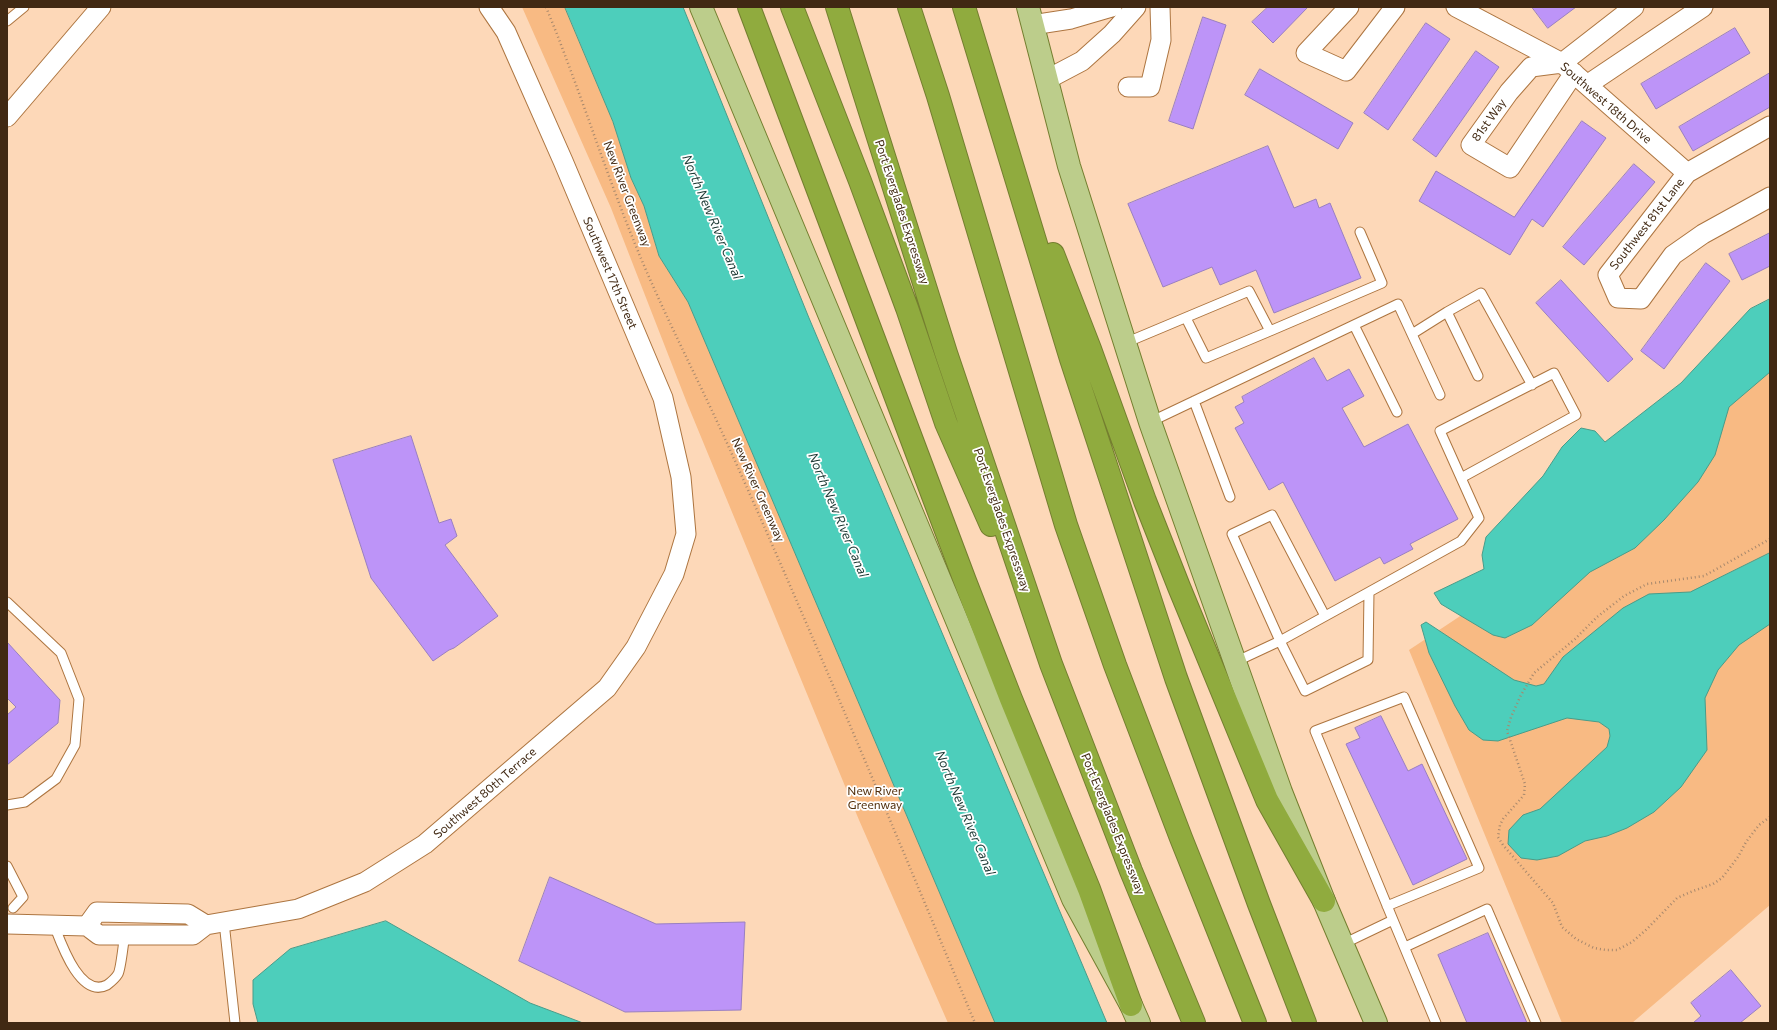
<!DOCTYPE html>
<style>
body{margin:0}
#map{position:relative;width:1777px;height:1030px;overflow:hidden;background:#fdd8b8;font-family:Commissioner,sans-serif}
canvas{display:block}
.frame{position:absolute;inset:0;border:8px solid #412913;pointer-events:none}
</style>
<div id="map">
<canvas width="1777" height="1030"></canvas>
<div class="frame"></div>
</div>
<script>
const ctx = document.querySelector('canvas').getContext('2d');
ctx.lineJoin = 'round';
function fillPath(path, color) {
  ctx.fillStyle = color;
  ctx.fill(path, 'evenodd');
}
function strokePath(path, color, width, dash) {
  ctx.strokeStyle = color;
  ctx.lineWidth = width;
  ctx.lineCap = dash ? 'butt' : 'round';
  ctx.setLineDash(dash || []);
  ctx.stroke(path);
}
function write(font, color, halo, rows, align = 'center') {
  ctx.font = font + ' Commissioner,sans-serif';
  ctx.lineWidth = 3.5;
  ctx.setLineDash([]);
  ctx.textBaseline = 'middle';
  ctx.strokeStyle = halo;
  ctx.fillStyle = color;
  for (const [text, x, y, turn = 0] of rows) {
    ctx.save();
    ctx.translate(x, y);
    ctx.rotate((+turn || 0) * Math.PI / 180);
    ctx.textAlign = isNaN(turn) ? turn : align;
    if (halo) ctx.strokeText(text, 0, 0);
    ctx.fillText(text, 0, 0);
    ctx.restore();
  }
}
fillPath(new Path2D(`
 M522,7H565L613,122L631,178L644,206L659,256L688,302L995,1023H948L859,820L687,403L611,208Z
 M1770,323V905L1632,1023H1562L1409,650L1495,593Z`), '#f8ba83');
const water = new Path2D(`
 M565,7H683L809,318L1107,1023H995L688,302L659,256L644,206L631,178L613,122Z
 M1770,299V372L1729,407L1715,455L1698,482L1664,520L1635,548L1590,572L1532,625L1505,638L1493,635L1441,604L1434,593L1484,569L1482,555L1486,537L1543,476L1562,447L1581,428L1595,431L1605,442L1681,383L1750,309Z
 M1770,553V624L1739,645L1718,670L1705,698L1707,750L1681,787L1654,812L1627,828L1607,836L1585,841L1558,856L1537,860L1521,858L1508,844L1509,830L1523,815L1540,809L1607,747L1610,736L1609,729L1599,722L1567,718L1498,741L1483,740L1469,730L1455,706L1429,653L1421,625L1426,622L1514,680L1536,686L1544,684L1563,657L1623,608L1649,594L1690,592Z
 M386,921L530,1003L583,1023H258L253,1004V980L290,949Z`);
fillPath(water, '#4dcebb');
strokePath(water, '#499c89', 1);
const building = new Path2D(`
 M1268,7H1308L1273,43L1252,22Z
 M1532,7H1576L1548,28Z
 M1203,17L1226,25L1193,129L1169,121Z
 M1426,23L1450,39L1388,130L1364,113Z
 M1735,28L1750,53L1656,109L1641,84Z
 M1476,51L1499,67L1436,157L1413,140Z
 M1260,69L1353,123L1338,149L1245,95Z
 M1770,73V107L1693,151L1679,127Z
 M1582,121L1606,138L1543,227L1532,219L1510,255L1419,201L1436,171L1514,217Z
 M1268,146L1294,208L1316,199L1319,208L1330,203L1361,278L1274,313L1256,270L1220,285L1212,267L1163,287L1128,204Z
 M1634,164L1655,182L1584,265L1563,247Z
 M1770,233V266L1742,280L1729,254Z
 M1706,263L1730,281L1664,369L1641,351Z
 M1561,280L1633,359L1608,382L1536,303Z
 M1314,358L1327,381L1349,369L1364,396L1342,408L1364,447L1408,424L1458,519L1410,544L1413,549L1384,564L1380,557L1335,581L1283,482L1269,490L1235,428L1244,423L1235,407L1244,402L1242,397Z
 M411,436L439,523L451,519L457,536L445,545L498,616L454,648L449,650L433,661L371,578L333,460Z
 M7,642L60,700L58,723L7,765V715L16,707L7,698Z
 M1381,716L1408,771L1422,764L1467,859L1413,885L1346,744L1360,738L1355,728Z
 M550,877L656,924L745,922L741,1010L625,1012L519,961Z
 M1488,933L1527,1023H1467L1438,955Z
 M1731,970L1761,1006L1740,1023H1693L1701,1016L1691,1003Z`);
fillPath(building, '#bd94f8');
strokePath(building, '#997fc0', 1);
const service = new Path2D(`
 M7,21L24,7
 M1354,325L1397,412
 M1270,331L1382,283L1360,232
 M1412,334L1447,312
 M1125,343L1249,291L1270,331L1206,358L1186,318
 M1478,376L1447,312L1481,293L1532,385
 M1194,401L1230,497
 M1150,422L1398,304L1440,395
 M7,602L61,653L79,699L75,745L56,779L25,802L7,805
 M1325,616L1272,515L1232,534L1280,641L1369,592
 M1235,662L1280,641L1305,691L1368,660L1369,592L1461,541L1479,518L1440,431L1554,373L1576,415L1461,478
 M7,866L23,897L13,908
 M1387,906L1479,868L1404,697L1315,731L1393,920
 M224,922L235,1023
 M54,925C61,943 80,999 107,985C111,982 115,979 118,974C121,969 123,944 125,935
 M1343,944L1393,920L1436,1023
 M1405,947L1487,909L1536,1023`);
const minor = new Path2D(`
 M1349,7L1306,53L1346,71L1395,7
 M1456,7L1562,63L1687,173
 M1032,25L1071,19L1112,7
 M1574,73L1510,168L1471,145L1509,92L1531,67L1562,63L1634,7
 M1046,80L1082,61L1112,34L1136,7
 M1587,85L1703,7
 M1128,87H1150L1161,40L1160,7
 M7,117L101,7
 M1770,126L1687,173L1608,275L1618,298L1641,299L1673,255L1703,234L1770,197
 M7,924L87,926L99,935H193L206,925L298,909L365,882L425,844L607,688L636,647L674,574L686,534L681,477L663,398L563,161L506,32L489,7
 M87,926L97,912L188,914L206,925`);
const primary = new Path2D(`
 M701,7L1073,899L1131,1005L1139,1023
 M1028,7L1069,166L1150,422L1281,792L1324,901L1376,1023`);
const motorway = new Path2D(`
 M749,7L965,581L1011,699L1089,889L1131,1005
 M792,7L860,181L907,308L946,423L991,525
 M837,7L946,353L1051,664L1131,871L1194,1023
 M909,7L938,96L1066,525L1115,665L1181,838L1255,1023
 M964,7L1071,359L1176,678L1259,904L1305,1023
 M1053,254L1090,349L1145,501L1179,587L1267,800L1324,901`);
strokePath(service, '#ad7540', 11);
strokePath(minor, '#ad7540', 21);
strokePath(primary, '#747e2f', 24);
strokePath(motorway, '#747e2f', 24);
strokePath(new Path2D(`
 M546,7C584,99 612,195 653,286C678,342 706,396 731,452C816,641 895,832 975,1023
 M1770,539L1704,576L1647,584L1624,596L1597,617L1575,639L1534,673L1521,695L1511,717L1507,731L1525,784L1524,795L1503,819L1500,825L1498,837L1503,845L1553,903L1562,927L1576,939L1594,948L1606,950H1617L1632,942L1647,929L1677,898L1693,891L1713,884L1722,878L1738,857L1746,842L1759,825L1770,817`), '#a7886d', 2.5, [1, 3]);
strokePath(service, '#fff', 9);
strokePath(minor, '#fff', 19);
strokePath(primary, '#bccd8b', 22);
strokePath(motorway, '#90ab3e', 22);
write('12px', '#412913', '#fff', [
 ["Southwest 18th Drive",1606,103,41],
 ["81st Way",1489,120,-54],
 ["New River Greenway",627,194,69],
 ["Port Everglades Expressway",902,212,72],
 ["Southwest 81st Lane",1647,224,-52],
 ["Southwest 17th Street",610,273,67],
 ["New River Greenway",758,490,66],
 ["Port Everglades Expressway",1002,520,71],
 ["Southwest 80th Terrace",485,793,-41],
 ["Port Everglades Expressway",1113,824,68]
]);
write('12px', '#512e0a', '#fff', [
 ["New River",875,791],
 ["Greenway",875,805]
]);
write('italic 13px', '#1f3b36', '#fff', [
 ["North New River Canal",712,217,67],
 ["North New River Canal",838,515,67],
 ["North New River Canal",965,813,67]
]);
</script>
